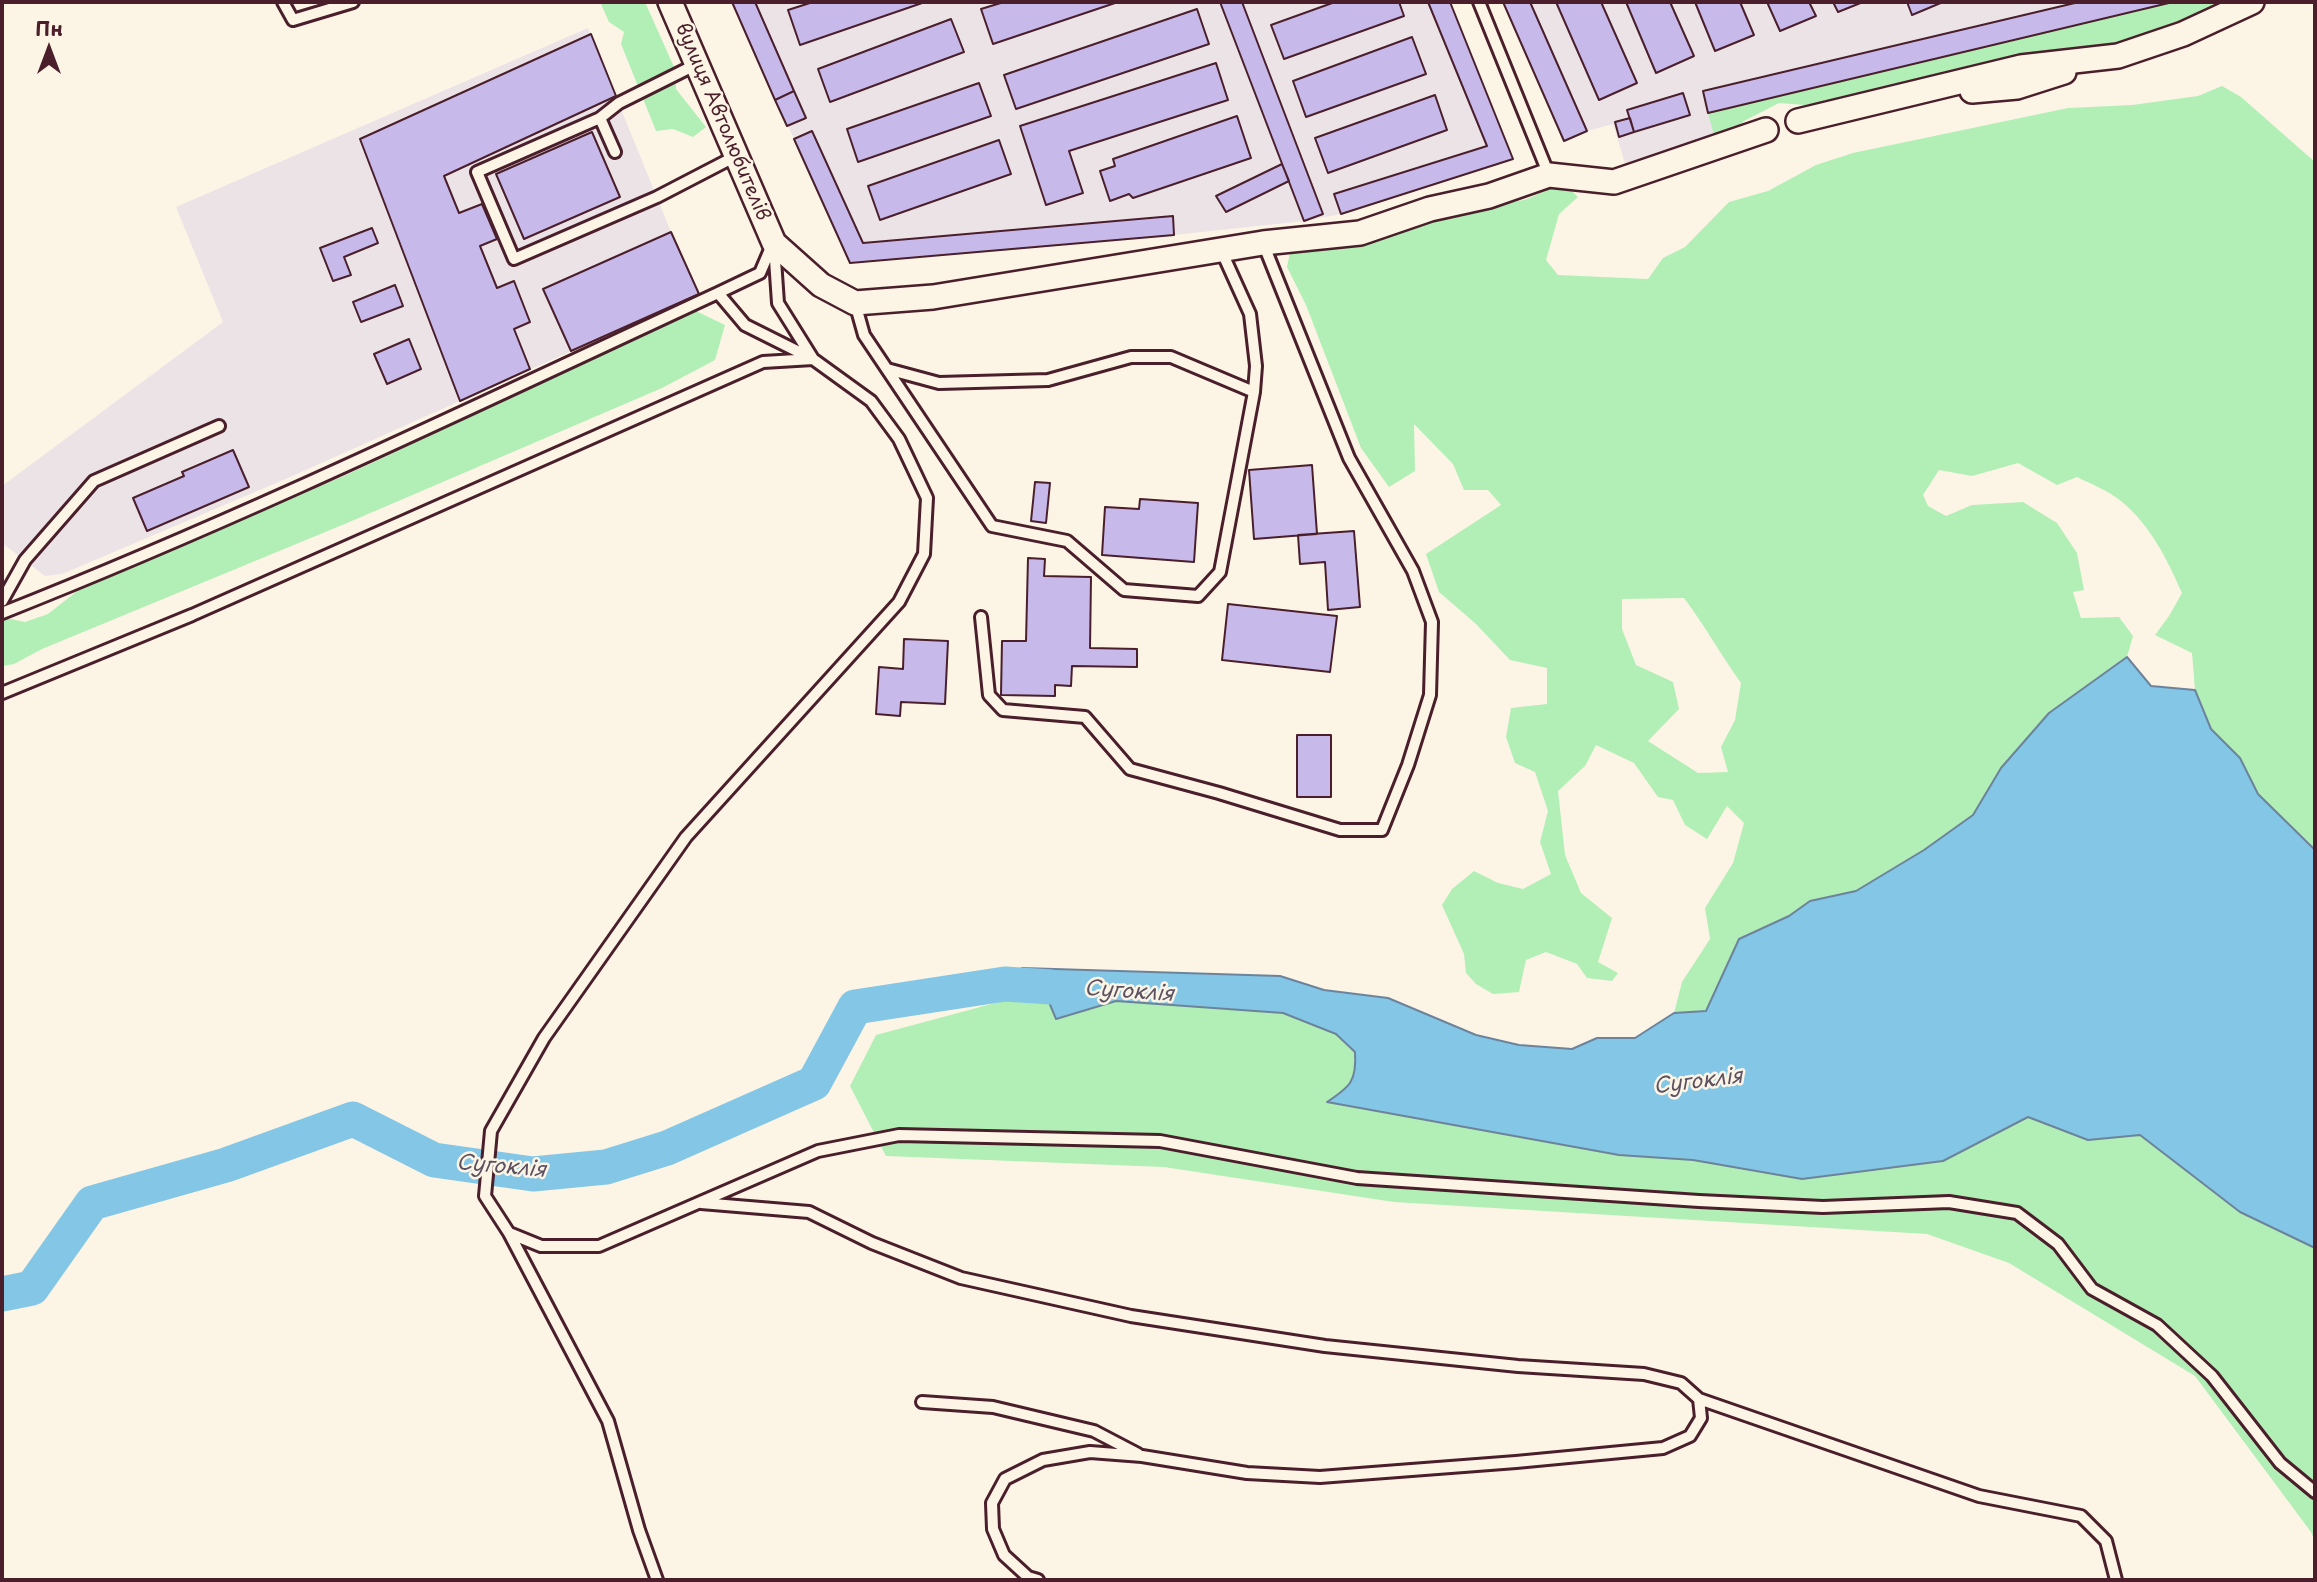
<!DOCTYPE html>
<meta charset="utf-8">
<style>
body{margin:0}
#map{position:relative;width:2317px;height:1582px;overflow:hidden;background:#fcf5e5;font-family:"Playpen Sans",sans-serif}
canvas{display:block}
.frame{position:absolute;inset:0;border:4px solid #4a1f2b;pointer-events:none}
.north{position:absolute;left:14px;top:14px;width:70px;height:70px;-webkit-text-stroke:5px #fcf5e5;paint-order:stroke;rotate:0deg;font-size:19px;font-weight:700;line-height:28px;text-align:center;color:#4a1f2b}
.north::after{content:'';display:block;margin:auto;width:24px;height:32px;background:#4a1f2b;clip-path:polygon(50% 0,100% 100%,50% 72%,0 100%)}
</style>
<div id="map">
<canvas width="2317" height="1582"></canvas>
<div class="frame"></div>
<div class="north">Пн</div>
</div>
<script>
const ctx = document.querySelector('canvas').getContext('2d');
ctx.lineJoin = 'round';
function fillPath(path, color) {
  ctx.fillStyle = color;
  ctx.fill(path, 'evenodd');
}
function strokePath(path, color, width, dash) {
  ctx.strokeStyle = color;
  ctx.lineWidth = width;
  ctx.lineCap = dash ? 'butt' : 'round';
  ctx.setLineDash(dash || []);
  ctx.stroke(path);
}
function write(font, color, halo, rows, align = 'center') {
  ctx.font = font + ' "Playpen Sans",sans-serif';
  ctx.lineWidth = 5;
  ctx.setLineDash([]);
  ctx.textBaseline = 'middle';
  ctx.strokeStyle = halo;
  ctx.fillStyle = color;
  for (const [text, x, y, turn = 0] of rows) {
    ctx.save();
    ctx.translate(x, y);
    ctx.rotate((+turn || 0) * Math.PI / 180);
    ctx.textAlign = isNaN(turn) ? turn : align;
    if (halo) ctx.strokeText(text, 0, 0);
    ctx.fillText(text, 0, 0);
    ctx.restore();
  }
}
fillPath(new Path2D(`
 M732,2H1450L1513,159L1341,214L1304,221L1174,235L850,263Z
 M1503,2H2173L1709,113L1715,139L1625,163L1613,124L1587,131L1564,141Z
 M588,28L671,232L699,294L288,478L62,574L45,576L2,543V486L223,322L176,207Z`), '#ece3e7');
fillPath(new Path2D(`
 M600,2H645L674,67L676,89L706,127L693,137L673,129L656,131L621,44L624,32L609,22Z
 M2173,2H2232L2116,48L1873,96L1805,105L1779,103L1744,121L1735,131L1715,139L1708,113Z
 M2222,86L2241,97L2315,162V850L2258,794L2240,758L2211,729L2195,690L2192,653L2155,635L2169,616L2182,593C2167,559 2151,526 2121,501C2109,491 2091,484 2077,477L2057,485L2018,463L1972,476L1939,470L1923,495L1928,506L1946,516L1972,505L2023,502L2057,523L2077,553L2084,590L2073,592L2081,618L2119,617L2133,636L2127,657L2049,713L2001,768L1973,815L1924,850L1856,891L1810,901L1789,916L1739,939L1706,1011L1674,1013L1682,982L1710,939L1705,908L1733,863L1744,823L1727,806L1707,839L1685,825L1673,800L1658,797L1634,763L1596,745L1585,766L1558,791L1565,855L1581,893L1612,918L1598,962L1618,973L1612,981L1587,978L1577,964L1546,952L1526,960L1519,992L1493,994L1476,984L1466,973L1464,954L1442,905L1452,889L1474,871L1498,883L1523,889L1551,874L1540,842L1548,811L1535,772L1515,763L1506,737L1511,708L1547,704V668L1510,660L1476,624L1439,592L1426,554L1501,505L1488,490H1464L1453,464L1414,424L1415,471L1389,487L1361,448L1306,305L1287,267L1290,252L1341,247L1417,225L1527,199L1552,188L1570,189L1578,197L1559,214L1546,260L1558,275L1648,279L1663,258L1685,247L1729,202L1768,191L1816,165L1853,153L2068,108L2132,105L2198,96ZM1684,598C1705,626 1721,655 1741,683L1735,720L1721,747L1728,772L1698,773L1648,741L1679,709L1673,682L1636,665L1622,629V599Z
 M696,311L725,325L715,360L662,388L347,523L42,649L14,664L2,666V617L25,622L48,614L81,588L346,475Z
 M1046,995L1056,1019L1116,1001L1283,1013L1337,1034L1355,1052C1357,1082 1351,1086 1328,1101L1619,1155L1693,1160L1802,1179L1943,1161L2028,1117L2088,1140L2140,1135L2240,1212L2315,1248V1541L2311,1532L2195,1376L2009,1263L1927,1234L1394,1202L1164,1167L886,1156L850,1086L876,1035L1010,999Z`), '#b1efb6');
const water = new Path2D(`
 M2127,657L2151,686L2195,690L2211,729L2240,758L2258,794L2315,850V1248L2240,1212L2140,1135L2088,1140L2028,1117L1943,1161L1802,1179L1693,1160L1619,1155L1327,1102C1350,1087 1357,1081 1355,1052L1336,1034L1283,1013L1116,1001L1056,1019L1046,995L1010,999L1005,984L1022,968L1280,976L1324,990L1388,998L1476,1035L1519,1045L1572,1049L1597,1038H1635L1674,1013L1706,1011L1739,939L1789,916L1810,901L1856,891L1924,850L1973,815L2001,768L2049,713Z`);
fillPath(water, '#84c6e5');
strokePath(water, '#6d839b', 2);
strokePath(new Path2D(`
 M2,1294L32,1288L92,1203L226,1165L353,1119L434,1160L533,1174L606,1167L667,1148L814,1083L855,1007L1005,984L1051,987`), '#84c6e5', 35);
const building = new Path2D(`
 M732,2H755L794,91L775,100Z
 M813,2H925L800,45L788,10Z
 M1004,2H1118L993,44L981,9Z
 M1220,2H1242L1323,214L1304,221Z
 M1335,2H1399L1404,16L1284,59L1271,25Z
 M1428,2H1450L1513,159L1341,214L1334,194L1487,146Z
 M1503,2H1530L1587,131L1564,141Z
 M1556,2H1601L1637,83L1599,100Z
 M1626,2H1670L1694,56L1656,73Z
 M1695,2H1740L1754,35L1715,51Z
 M1767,2H1809L1816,16L1780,31Z
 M1833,2H1863L1838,12Z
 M1907,2H1943L1912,15Z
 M2079,2H2173L1708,113L1703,91Z
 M1197,9L1209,44L1016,109L1004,75Z
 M951,19L964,52L830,102L818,69Z
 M591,34L616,96L444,176L459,213L482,204L497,239L480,246L497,288L514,281L530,322L514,329L530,369L460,401L360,139Z
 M1412,37L1426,74L1306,117L1293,81Z
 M1216,63L1228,100L1069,151L1083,193L1046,205L1020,126Z
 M979,83L991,116L858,162L847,129Z
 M794,91L806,118L787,126L775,100Z
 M1683,93L1690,115L1634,132L1627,110Z
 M1435,95L1447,130L1328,173L1315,138Z
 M1237,116L1251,158L1133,198L1129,194L1110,201L1100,171L1115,166L1113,159Z
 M1630,118L1634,132L1619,137L1615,122Z
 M812,131L863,243L1173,216L1174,235L850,263L794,139Z
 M592,132L620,197L524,239L496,174Z
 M999,140L1011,174L880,220L868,186Z
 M1282,164L1289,181L1226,212L1216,196Z
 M372,228L378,243L344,257L351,275L333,281L320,248Z
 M671,232L699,294L571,351L543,289Z
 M395,285L403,306L361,322L353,302Z
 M409,339L421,369L387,384L374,354Z
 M233,450L249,487L147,531L133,498L184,476L182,472Z
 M1312,465L1317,534L1254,539L1249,470Z
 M1035,482L1050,483L1046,523L1031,521Z
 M1140,499L1198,503L1194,562L1102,555L1105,507L1139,509Z
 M1354,531L1360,607L1328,610L1325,562L1300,564L1298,535Z
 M1028,558L1045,559L1044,576L1091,577L1090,648L1137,649V667L1072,666L1071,686L1055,685V696L1001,695L1002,641H1026Z
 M1228,604L1337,616L1330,672L1222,660Z
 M904,639L948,641L945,704L901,702L900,716L876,714L879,667L903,669Z
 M1297,735H1331V797H1297Z`);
fillPath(building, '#c7baeb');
strokePath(building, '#4a1f2b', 2);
const lane = new Path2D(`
 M283,2L293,20L353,2
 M1479,2L1549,175
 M697,64L619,103L600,118L477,172L514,259L657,197L736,156
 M600,118L615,152
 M774,245L778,303L813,359L871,401L899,439L927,498L924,554L899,602L686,837L544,1038L491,1131L485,1196L509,1233L541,1246H599L818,1151L899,1135L1160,1141L1357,1178L1699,1201L1823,1207L1949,1202L2017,1213L2058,1244L2092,1289L2157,1325L2212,1376L2280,1463L2315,1492
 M1221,250L1250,314L1256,366L1254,392
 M855,303L864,335L992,526L1067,541L1124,590L1198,596L1220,572L1254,392L1171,357H1131L1048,380L939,383L887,369
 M2,601L25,560L94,481L219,426
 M2,613C245,517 481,403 718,293L760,273L772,245
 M981,617L989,695L1003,710L1085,717L1130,769L1219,793L1340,830H1382L1408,765L1430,695L1432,622L1413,571L1349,458L1263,243
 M2,693L192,615L763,362L813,359L745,325L718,293
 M701,1203L809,1212L872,1243L961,1278L1131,1316L1325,1346L1518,1366L1644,1374L1681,1383L1699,1399L1701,1418L1690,1436L1663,1448L1516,1462L1320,1477L1247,1473L1142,1456L1090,1452L1043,1460L1005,1479L992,1503L993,1529L1004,1555L1028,1577L1038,1580
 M509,1233L608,1421L639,1530L657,1580
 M1699,1399L1979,1496L2081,1516L2106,1541L2116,1580
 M922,1402L993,1407L1094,1431L1138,1454`);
const street = new Path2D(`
 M670,2L774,243L821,285L855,303L933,297L1263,243L1360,233L1430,209L1489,196L1549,175L1614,182L1766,130
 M1972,91L2017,87L2064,72
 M1798,121L2021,67L2118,56L2183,34L2252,2`);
strokePath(lane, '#4a1f2b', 16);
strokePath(street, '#4a1f2b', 28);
strokePath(lane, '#fcf5e5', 10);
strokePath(street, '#fcf5e5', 23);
write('19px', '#4a1f2b', '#fcf5e5', [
 ["вулиця Автолюбителів",722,122,67]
]);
write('italic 21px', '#5b5163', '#fcf5e5', [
 ["Сугоклія",1129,992,4],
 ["Сугоклія",1698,1082,-7],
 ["Сугоклія",501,1167,5]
]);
</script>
